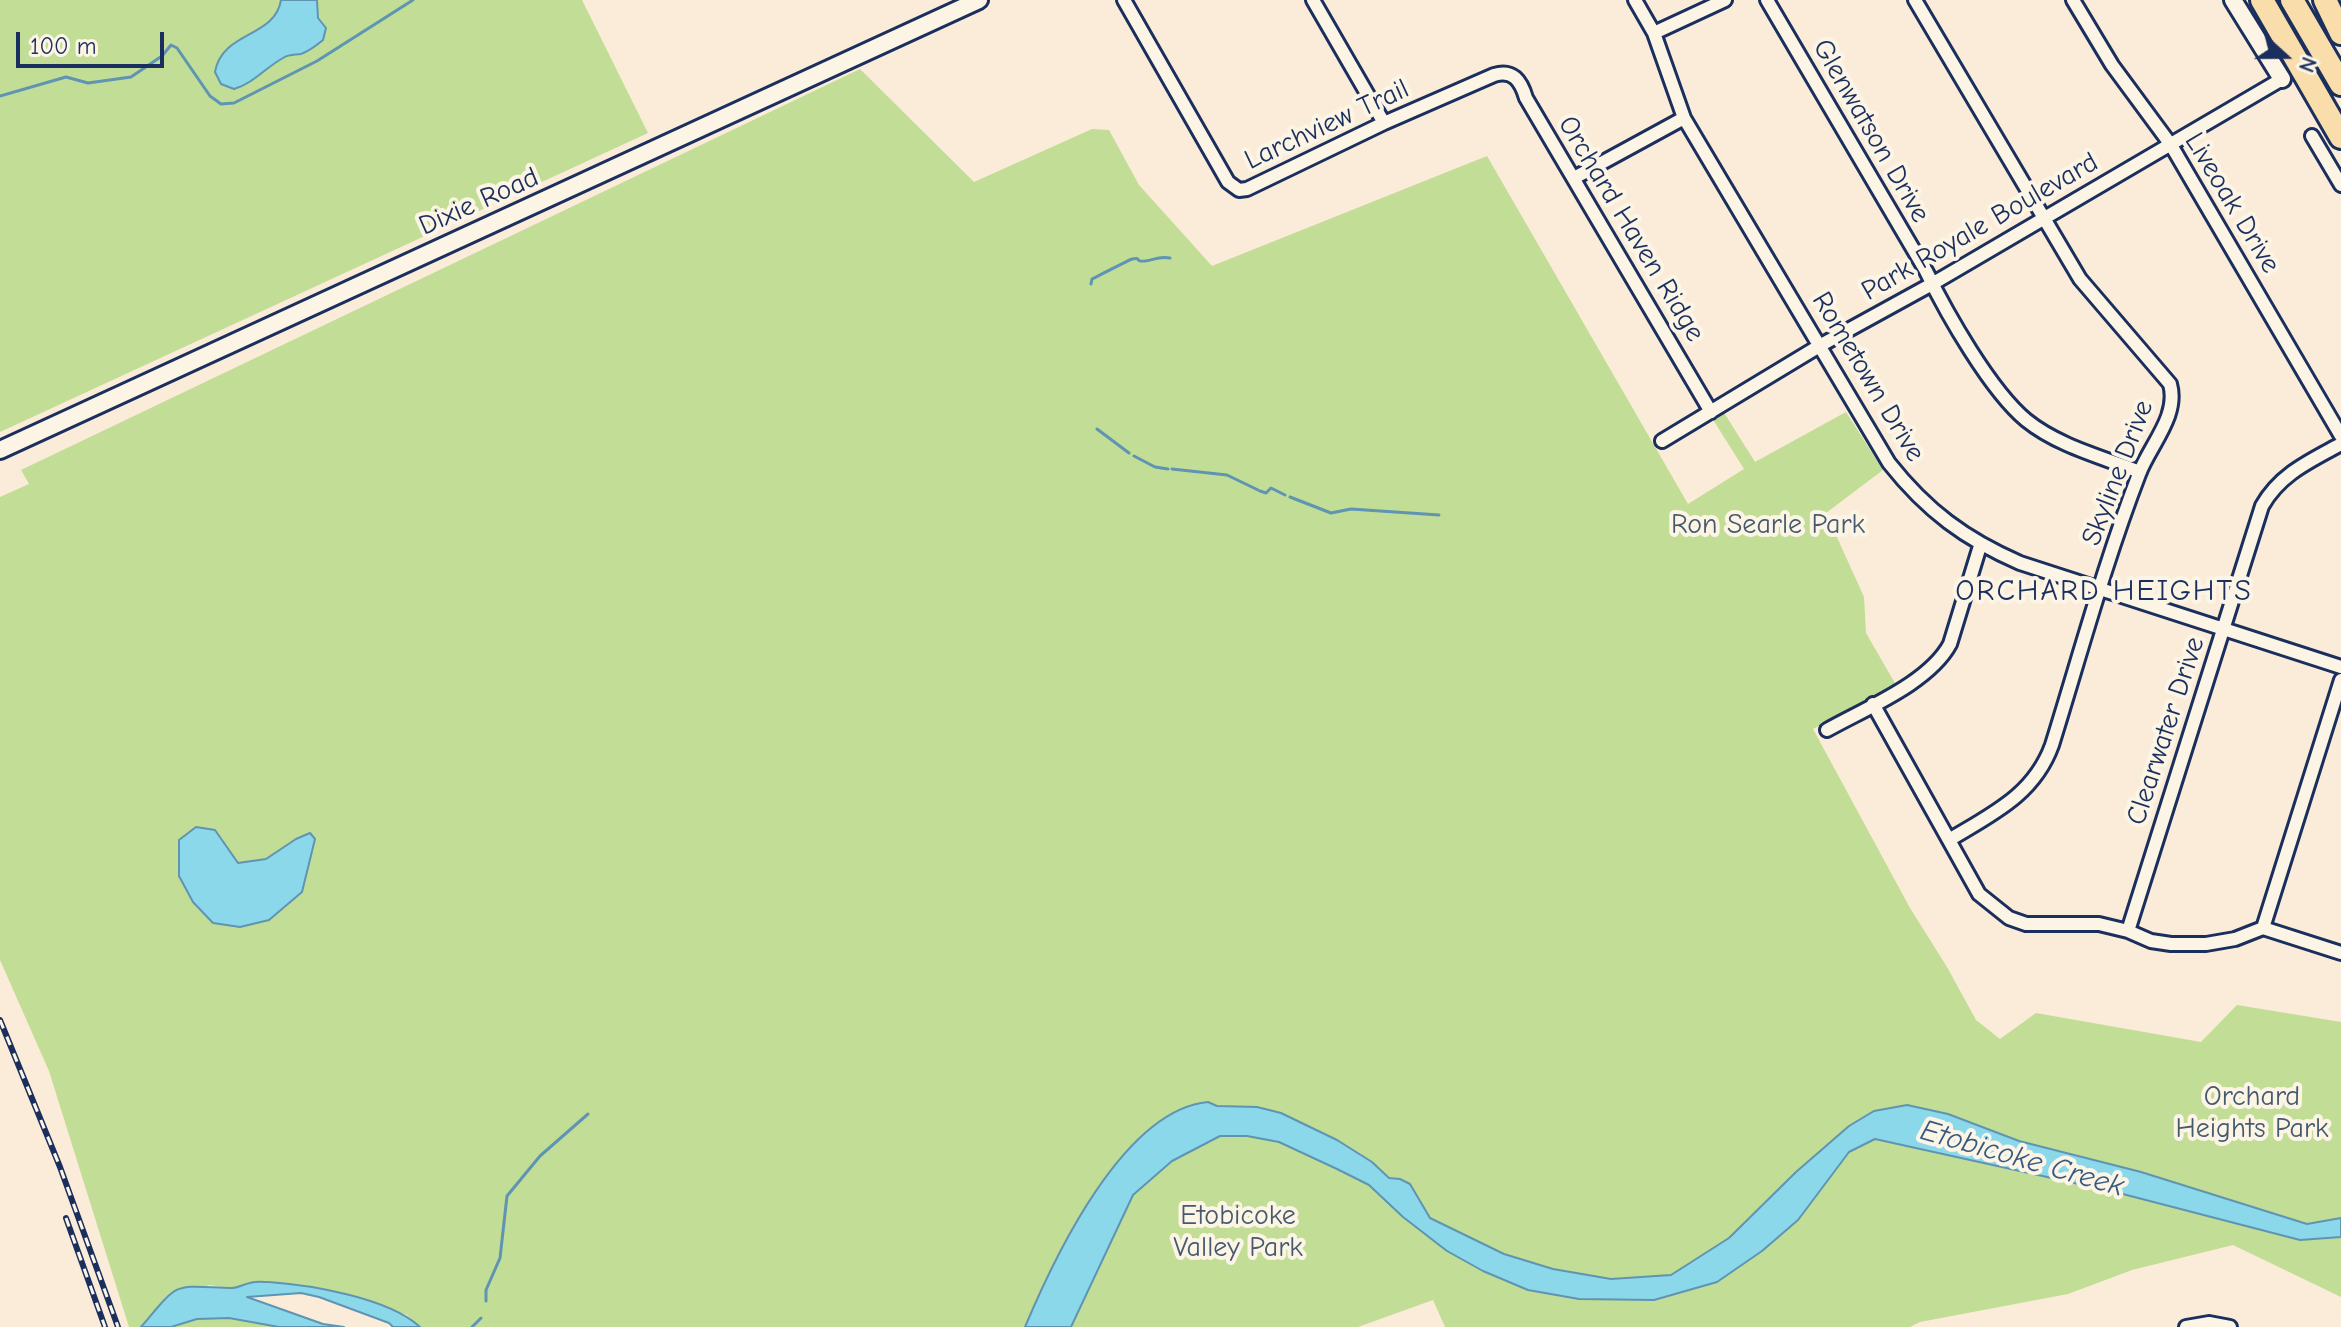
<!DOCTYPE html>
<style>
body{margin:0}
#map{position:relative;width:2341px;height:1327px;overflow:hidden;background:#faecd8;font-family:"Comic Neue",sans-serif}
canvas{display:block}
.north{position:absolute;left:2245px;top:16px;width:80px;height:80px;-webkit-text-stroke:6px #fcf5e5;paint-order:stroke;rotate:111deg;font-size:22px;font-weight:700;line-height:32px;text-align:center;color:#1b2f5e}
.north::after{content:'';display:block;margin:auto;width:28px;height:36px;background:#1b2f5e;clip-path:polygon(50% 0,100% 100%,50% 72%,0 100%)}
.scale{position:absolute;left:16px;top:32px;width:148px;height:36px;box-sizing:border-box;border:4px solid #1b2f5e;border-top:0;padding-left:10px;font-size:24px;line-height:28px;white-space:nowrap;color:#1b2f5e;-webkit-text-stroke:6px #fcf5e5;paint-order:stroke}
</style>
<div id="map">
<canvas width="2341" height="1327"></canvas>
<div class="north">N</div>
<div class="scale">100 m</div>
</div>
<script>
const ctx = document.querySelector('canvas').getContext('2d');
ctx.lineJoin = 'round';
function fillPath(path, color) {
  ctx.fillStyle = color;
  ctx.fill(path, 'evenodd');
}
function strokePath(path, color, width, dash) {
  ctx.strokeStyle = color;
  ctx.lineWidth = width;
  ctx.lineCap = dash ? 'butt' : 'round';
  ctx.setLineDash(dash || []);
  ctx.stroke(path);
}
function write(font, color, halo, rows, align = 'center') {
  ctx.font = font + ' "Comic Neue",sans-serif';
  ctx.lineWidth = 8;
  ctx.setLineDash([]);
  ctx.textBaseline = 'middle';
  ctx.strokeStyle = halo;
  ctx.fillStyle = color;
  for (const [text, x, y, turn = 0] of rows) {
    ctx.save();
    ctx.translate(x, y);
    ctx.rotate((+turn || 0) * Math.PI / 180);
    ctx.textAlign = isNaN(turn) ? turn : align;
    if (halo) ctx.strokeText(text, 0, 0);
    ctx.fillText(text, 0, 0);
    ctx.restore();
  }
}
fillPath(new Path2D(`
 M0,0H582L648,133L0,432Z
 M860,69L974,182L1092,129L1109,130L1139,185L1212,266L1487,156L1688,504L1744,469L1712,418L1723,411L1755,462L1846,412L1883,470L1826,513L1864,597L1866,633L1896,685L1813,729L1910,908L1947,967L1976,1020L2000,1039L2036,1013L2201,1042L2237,1005L2341,1022V1218L2307,1224L2141,1172L2019,1141L1948,1114L1849,1126L1796,1172L1729,1238L1671,1276L1611,1279L1553,1269L1504,1254L1430,1218L1410,1184L1400,1179L1389,1178L1372,1162L1337,1140L1281,1113L1257,1107L1217,1106L1208,1102C1123,1110 1054,1258 1025,1327H420L407,1315L305,1285L250,1283L236,1289L210,1285L167,1296L141,1327H129L49,1071L0,960V497L29,484L21,470Z
 M1220,1136H1247L1279,1142L1337,1169L1369,1185L1403,1217L1447,1251L1483,1271L1528,1290L1717,1282L1762,1251L1798,1220L1849,1152L1875,1139L2115,1192L2300,1240L2341,1237V1297L2233,1245L2132,1270L2068,1294L1920,1322L1910,1327H1445L1433,1300L1358,1327H1071L1133,1195L1172,1161Z
 M229,1318L279,1327H171L197,1319Z`), '#c2dd95');
const water = new Path2D(`
 M281,0H317L318,18L326,28L323,40C317,45 309,51 301,54C294,55 289,54 283,58C265,68 254,83 234,89L221,84L215,72C222,31 275,38 281,0Z
 M196,827L215,830L238,863L266,859L296,839L310,833L315,839L302,892L269,920L240,927L213,923L193,902L179,876V840Z
 M1208,1102L1217,1106L1257,1107L1281,1113L1337,1140L1372,1162L1389,1178L1400,1179L1410,1184L1430,1218L1504,1254L1553,1269L1611,1279L1671,1275L1729,1238L1796,1172L1849,1126L1874,1111L1907,1105L1948,1114L2019,1141L2141,1172L2307,1224L2341,1218V1237L2300,1240L2115,1192L1875,1139L1849,1152L1798,1220L1762,1251L1717,1282L1654,1300L1579,1299L1528,1290L1483,1271L1447,1251L1403,1217L1369,1185L1337,1169L1279,1142L1247,1136H1220L1172,1161L1133,1195L1071,1327H1025C1054,1258 1123,1110 1208,1102Z
 M269,1282C311,1285 389,1298 420,1327H393L389,1323L319,1297L301,1293L247,1297L323,1324L344,1327H279L229,1318L197,1319L171,1327H141C181,1280 171,1286 232,1288C239,1288 243,1284 250,1283C256,1281 263,1282 269,1282Z`);
fillPath(water, '#8cd8eb');
strokePath(water, '#5f94b3', 2);
strokePath(new Path2D(`
 M0,96L66,77L88,83L131,77L162,56L171,45L177,48L210,96L221,104L234,103L317,61L413,0
 M1091,284L1092,279C1096,277 1129,260 1132,259C1144,257 1132,262 1145,261C1155,260 1157,256 1170,258
 M1097,429L1129,453
 M1134,456L1155,467L1168,469
 M1172,469L1227,475L1258,490
 M1260,491L1266,493L1271,488L1285,495
 M1290,497L1331,513L1351,509L1439,515
 M486,1301V1290L500,1258L507,1196L540,1156L588,1114
 M472,1327L481,1318`), '#5f94b3', 3);
const minor = new Path2D(`
 M1124,0L1228,182L1239,190L1247,189L1384,123L1494,75C1513,69 1521,81 1526,98L1711,412
 M1313,0L1384,123
 M1635,0L1654,33L1684,118L1889,463C1927,511 1965,539 2020,563L2341,667
 M1767,0L1926,271C1947,314 1990,390 2026,420C2058,446 2102,457 2140,472
 M1915,0L2080,279L2170,384C2179,416 2150,445 2139,474C2105,562 2080,655 2052,745C2034,795 1992,814 1949,840
 M2073,0L2112,65L2171,145L2341,436
 M1654,33L1725,0
 M2312,136L2341,185
 M1574,178L1684,118
 M1662,441L1821,345L1932,284L2282,79
 M1873,704L1979,894L2009,918L2026,924H2099L2128,931L2151,941L2171,944H2206L2235,939L2263,928L2341,953
 M1827,730C1866,708 1929,683 1950,644L1980,546
 M2263,928L2341,680
 M2128,931L2262,506C2280,474 2310,461 2341,444
 M2186,1327L2209,1323L2230,1327`);
const secondary = new Path2D(`
 M2233,0L2282,79
 M0,450L979,0`);
const motorway = new Path2D(`
 M2262,0L2341,137
 M2292,0L2341,84
 M2325,0L2341,33`);
strokePath(minor, '#1b2f5e', 18);
strokePath(secondary, '#1b2f5e', 22);
strokePath(motorway, '#1b2f5e', 28);
strokePath(minor, '#fcf5e5', 12);
strokePath(secondary, '#fcf5e5', 16);
strokePath(motorway, '#f9deab', 22);
const rail = new Path2D(`
 M0,1020L60,1167L118,1327
 M66,1218L105,1327`);
strokePath(rail, '#1b2f5e', 6);
strokePath(rail, '#fcf5e5', 3, [9]);
write('28px', '#1b2f5e', '#fcf5e5', [
 ["Larchview Trail",1327,125,-25],
 ["Glenwatson Drive",1871,131,60],
 ["Dixie Road",479,202,-24],
 ["Liveoak Drive",2232,203,59],
 ["Park Royale Boulevard",1980,227,-30],
 ["Orchard Haven Ridge",1631,229,59],
 ["Rometown Drive",1868,377,59],
 ["Skyline Drive",2118,473,-69],
 ["Clearwater Drive",2166,731,-72]
]);
write('28px', '#455a6c', '#fcf5e5', [
 ["Ron Searle Park",1768,525],
 ["Orchard",2252,1097],
 ["Heights Park",2252,1129],
 ["Etobicoke",1238,1216],
 ["Valley Park",1238,1248]
]);
ctx.letterSpacing = '2px';
write('30px', '#1b2f5e', '#fcf5e5', [
 ["ORCHARD HEIGHTS",2104,592]
]);
ctx.letterSpacing = '0px';
write('italic 30px', '#375981', '#fcf5e5', [
 ["Etobicoke Creek",2022,1159,16]
]);
</script>
